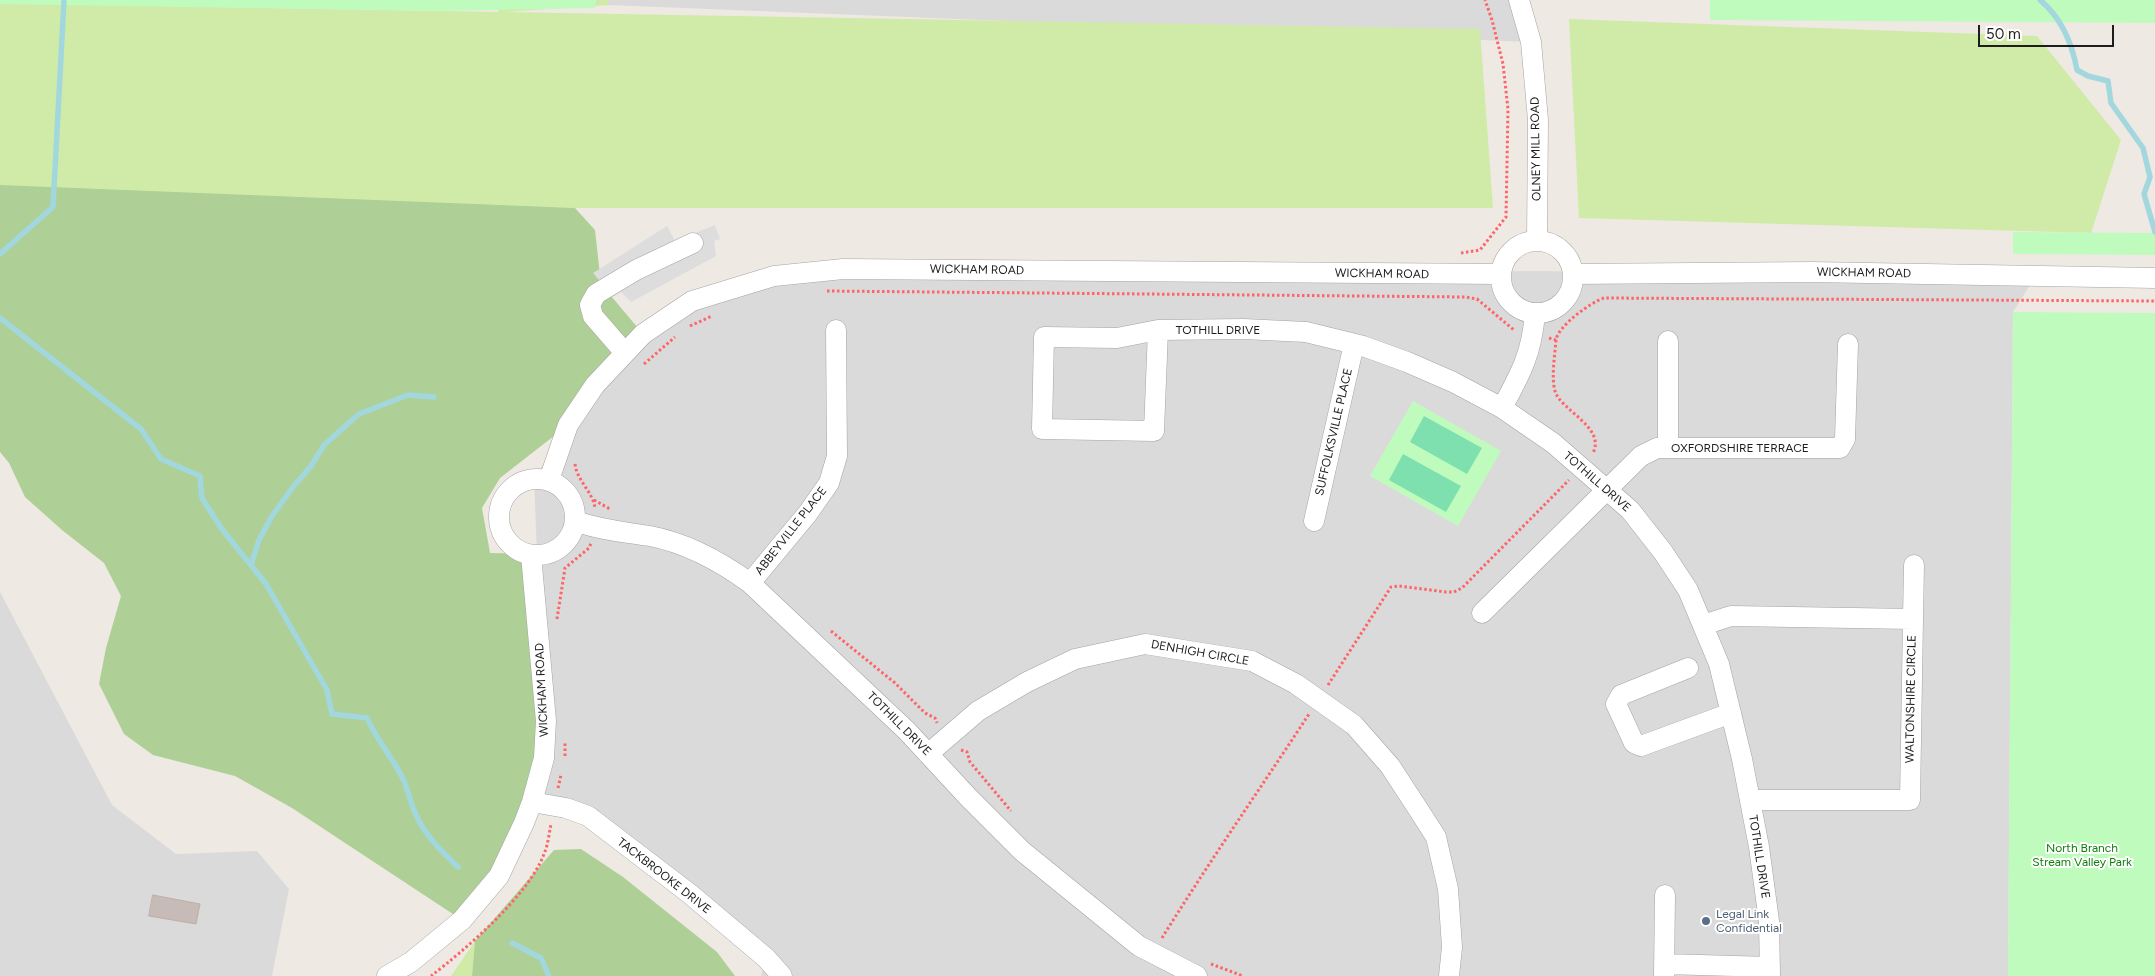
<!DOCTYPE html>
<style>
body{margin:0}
#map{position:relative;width:2155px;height:976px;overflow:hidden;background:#efe9e3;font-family:Figtree,sans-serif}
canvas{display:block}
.scale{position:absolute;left:1978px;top:25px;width:136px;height:22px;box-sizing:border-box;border:2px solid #1d1d1d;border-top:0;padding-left:6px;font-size:15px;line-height:18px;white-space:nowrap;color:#1d1d1d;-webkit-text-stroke:4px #fff;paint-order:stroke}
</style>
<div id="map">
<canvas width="2155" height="976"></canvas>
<div class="scale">50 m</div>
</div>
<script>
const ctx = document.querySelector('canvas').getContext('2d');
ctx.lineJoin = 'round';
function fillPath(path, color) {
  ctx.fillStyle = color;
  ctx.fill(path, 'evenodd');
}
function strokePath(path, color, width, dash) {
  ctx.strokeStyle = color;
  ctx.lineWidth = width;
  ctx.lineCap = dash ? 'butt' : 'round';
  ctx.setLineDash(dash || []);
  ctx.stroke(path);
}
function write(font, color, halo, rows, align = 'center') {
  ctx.font = font + ' Figtree,sans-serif';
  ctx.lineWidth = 4;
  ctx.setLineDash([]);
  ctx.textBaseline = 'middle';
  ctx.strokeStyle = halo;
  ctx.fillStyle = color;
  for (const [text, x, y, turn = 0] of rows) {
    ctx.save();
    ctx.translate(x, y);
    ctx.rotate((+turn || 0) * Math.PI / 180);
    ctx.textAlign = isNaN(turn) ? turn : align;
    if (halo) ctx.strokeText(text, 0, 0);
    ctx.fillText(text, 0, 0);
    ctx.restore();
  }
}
fillPath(new Path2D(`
 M608,0H1518L1531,42L608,5Z
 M843,269L1811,272L2035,277L2013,312L2008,976H761L766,958L588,816L532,802L541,658L534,478L595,385L692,301Z
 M0,592L112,805L176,854L257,851L289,889L272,976H0Z`), '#dbdada');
fillPath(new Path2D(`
 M495,0H608V5L505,12L1480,29L1493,208H575L0,193V3L499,12Z
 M1569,19L2037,36L2121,140L2091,233L1579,218Z
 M475,941L472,976H451Z`), '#d0eba7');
fillPath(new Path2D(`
 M0,185L575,208L595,230L601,284L643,334L568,425L500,478L482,508L490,553L531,554L541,658L532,802L462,920L292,808L235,776L153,755L124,734L99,684L106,648L121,596L104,563L62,530L25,497L9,463L0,452Z
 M581,849L623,877L717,952L735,976H472L475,941L554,850Z`), '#aecf96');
fillPath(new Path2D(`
 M0,0H596L595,8L440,11L0,4Z
 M1710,0H2155V23L1710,20Z
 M2013,232L2155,233V255L2013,254Z
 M2013,312L2155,313V976H2008Z
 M1413,401L1501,451L1458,526L1370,476Z`), '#c0fbbe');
fillPath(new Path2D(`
 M1424,416L1482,448L1467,474L1410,442Z
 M1403,454L1461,486L1446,512L1389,480Z`), '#7ee0af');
fillPath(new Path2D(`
 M715,225L720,239L714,241L716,256L631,302L621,292L613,297L593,273L667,226L675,241Z`), '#ddd');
strokePath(new Path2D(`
 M2040,0C2062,18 2072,43 2077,70L2088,76L2108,81L2111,103L2143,148L2150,177L2144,194L2155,232
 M0,254L53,207L64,0
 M0,318L141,429L161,459L200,476L202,498L221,528L266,584L327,690L332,714L367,718C377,741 394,759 404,781C409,793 411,806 417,817C427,838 442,851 458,867
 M251,565L259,540L272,516L293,487L311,466L324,445L359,414L408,395L434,397
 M512,943L541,958L549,976`), '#a2d7de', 5.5);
const building = new Path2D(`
 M153,895L200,904L196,924L149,916Z`);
fillPath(building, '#c6bbb6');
strokePath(building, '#c1aea5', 1);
const minor = new Path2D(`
 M1519,0L1531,42L1538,120L1537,241
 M1501 277a36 36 0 1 1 72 0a36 36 0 1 1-72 0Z
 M1573,274L1811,272L2155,278
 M1158,330L1154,431L1042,429L1044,337L1117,338L1158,330L1244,329L1306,332L1363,346L1407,362L1453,382L1502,408L1553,443L1630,510L1663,552L1688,590L1719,664L1742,759L1759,847L1769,921L1770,976
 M1668,341V447
 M625,353L593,316L590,305L596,294L636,270L693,243
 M1502,408C1521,373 1532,353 1535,313
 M499 517a38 38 0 1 1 76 0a38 38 0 1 1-76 0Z
 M549,480L568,425L595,385L643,334L692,301L774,276L843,269L1501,274
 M575,521C600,530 625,532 650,536C686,543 721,562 750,583L907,731L968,797L1022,851L1139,946L1197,976
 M1314,521L1354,344
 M750,583L808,513L829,483L837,456L836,330
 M1482,613L1641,456L1657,448H1840L1845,439L1848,344
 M1913,619L1914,565
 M1703,625L1731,616L1913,619L1910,800H1750
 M1688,668L1621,695L1616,704L1634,743L1641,746L1731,713
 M928,754L978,711L1027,682L1075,659L1145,644L1252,661L1296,684L1354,725L1390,766L1420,812L1436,837L1448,889L1452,947L1449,976
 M532,802L566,808L588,816L690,894L766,958L782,976
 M1665,964L1770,967
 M387,976L411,962L462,920L499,876L524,823L532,802L544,758L546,721L531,555
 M1664,976L1665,895`);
strokePath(minor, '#a4a4a4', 21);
strokePath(new Path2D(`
 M1461,253L1480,250L1506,217L1508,109L1503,64L1492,20L1485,0
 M827,291L1465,297L1477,299L1514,330
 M690,326L712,316
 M1549,338L1556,340C1558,326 1591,302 1604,298L2155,301
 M1556,340C1555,353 1551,378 1555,391C1560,410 1606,427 1593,453
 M644,364L675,337
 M575,464C577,481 593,492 595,508
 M594,500L610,509
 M557,619L565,568L589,548L591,543
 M831,631L895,683L925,713L935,718L937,723
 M1328,685L1391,587L1399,586L1446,592H1454L1462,588L1569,480
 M961,750L967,752L970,762L1011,811
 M565,756V743
 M558,788L561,775
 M1162,938C1209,862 1260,789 1309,714
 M1211,964L1243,976
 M431,976C466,949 529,895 544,854C548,845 549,834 551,824`), '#fd6568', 3, [2.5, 2.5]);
strokePath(minor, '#fff', 20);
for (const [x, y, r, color] of [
 [1706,921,5,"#5c6f8a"]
]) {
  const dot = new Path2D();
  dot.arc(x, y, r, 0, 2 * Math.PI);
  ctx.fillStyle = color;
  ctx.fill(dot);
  strokePath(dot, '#fff', 2);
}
write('12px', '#1d1d1d', '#fff', [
 ["OLNEY MILL ROAD",1536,149,-91],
 ["WICKHAM ROAD",977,270,1],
 ["WICKHAM ROAD",1864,273,1],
 ["WICKHAM ROAD",1382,274,1],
 ["TOTHILL DRIVE",1218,330],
 ["SUFFOLKSVILLE PLACE",1334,432,-77],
 ["OXFORDSHIRE TERRACE",1740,448],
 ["TOTHILL DRIVE",1597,482,41],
 ["ABBEYVILLE PLACE",791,531,-52],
 ["DENHIGH CIRCLE",1200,653,10],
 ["WICKHAM ROAD",542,690,-93],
 ["WALTONSHIRE CIRCLE",1911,699,-89],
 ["TOTHILL DRIVE",899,724,45],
 ["TOTHILL DRIVE",1759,857,81],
 ["TACKBROOKE DRIVE",664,876,38]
]);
write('12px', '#0d7e09', '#fff', [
 ["North Branch",2082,848],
 ["Stream Valley Park",2082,862]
]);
write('12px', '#4e5e75', '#fff', [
 ["Legal Link",1716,914],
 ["Confidential",1716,928]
], 'left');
</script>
